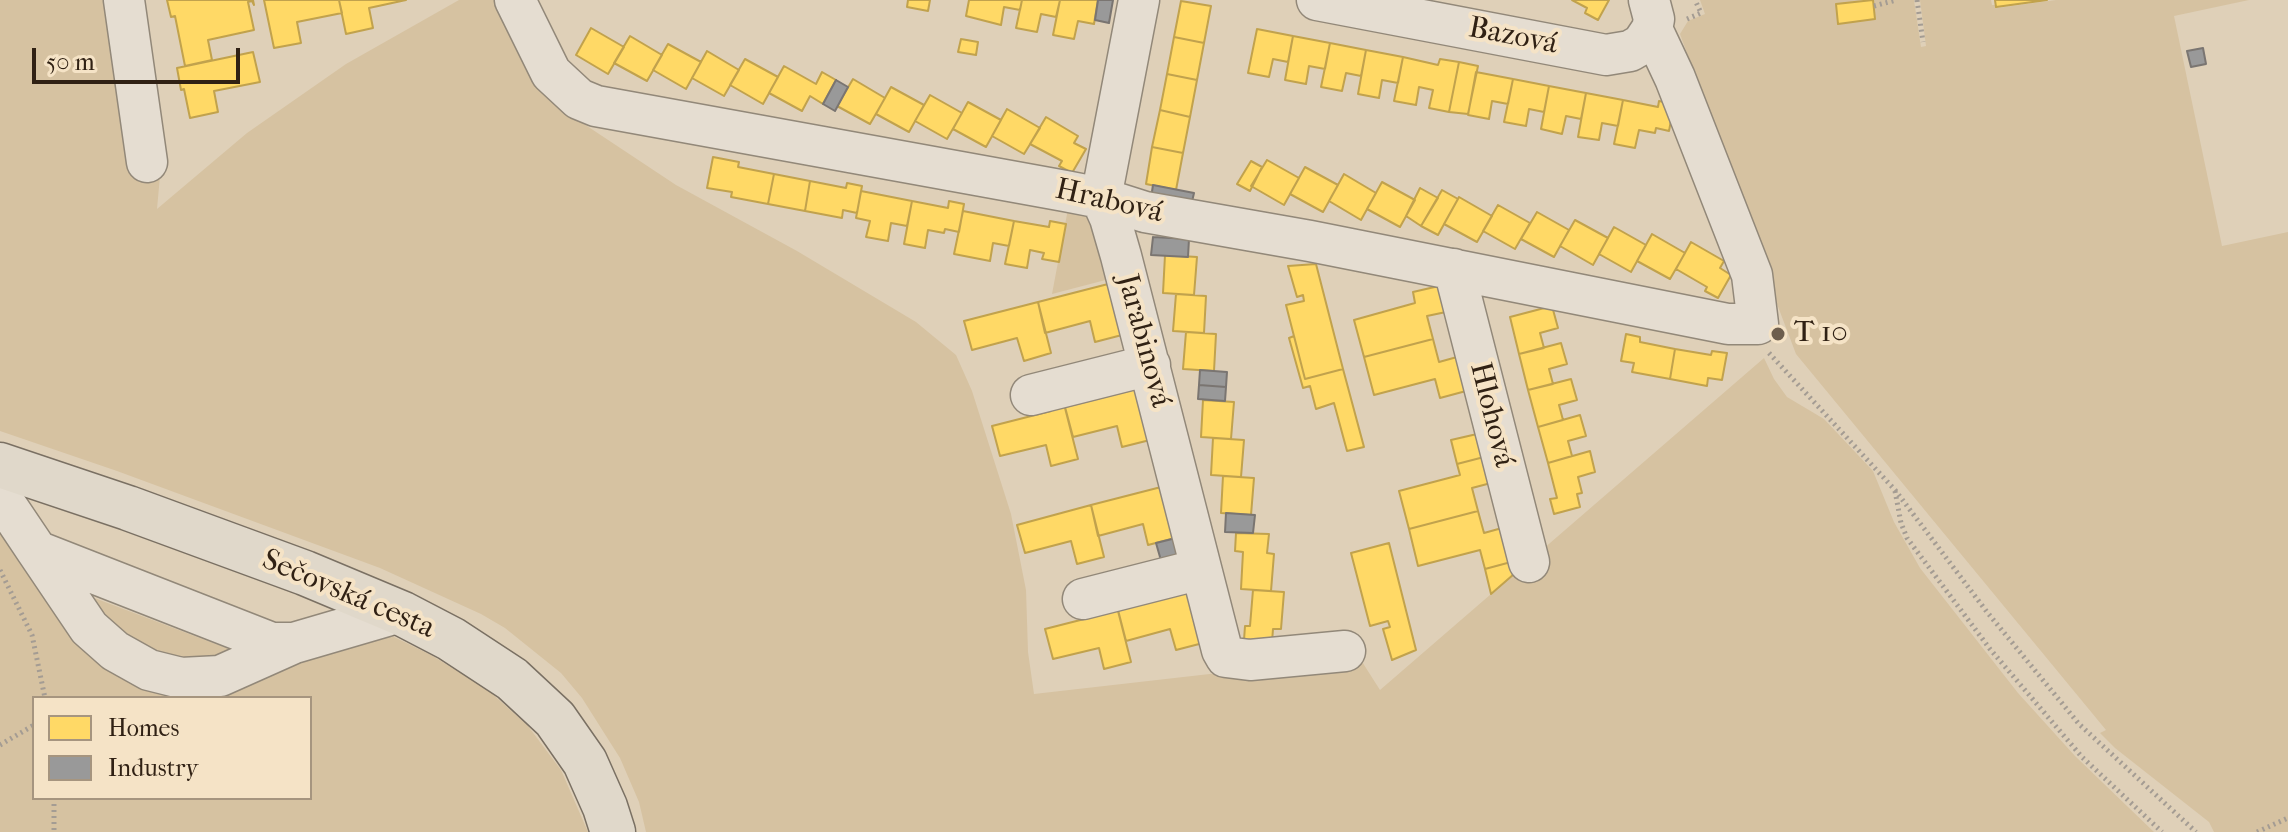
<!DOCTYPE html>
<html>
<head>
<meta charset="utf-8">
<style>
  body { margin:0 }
  #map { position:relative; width:2288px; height:832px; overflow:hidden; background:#dfd0b8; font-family:"IM FELL French Canon",serif }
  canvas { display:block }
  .legend { position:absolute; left:32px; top:696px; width:280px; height:104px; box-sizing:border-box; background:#f5e3c6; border:2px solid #a6957f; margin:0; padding:10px 14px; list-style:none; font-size:24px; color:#302114 }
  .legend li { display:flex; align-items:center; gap:16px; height:40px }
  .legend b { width:40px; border:2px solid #a6957f }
  .scale { position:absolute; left:32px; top:48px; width:208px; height:36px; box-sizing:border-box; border:4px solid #302114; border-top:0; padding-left:10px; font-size:24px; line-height:28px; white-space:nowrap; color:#302114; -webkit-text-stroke:6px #f5e3c6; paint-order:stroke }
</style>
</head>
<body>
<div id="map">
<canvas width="2288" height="832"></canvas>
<ul class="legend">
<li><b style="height:22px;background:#ffd966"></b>Homes</li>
<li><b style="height:22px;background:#999"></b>Industry</li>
</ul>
<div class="scale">50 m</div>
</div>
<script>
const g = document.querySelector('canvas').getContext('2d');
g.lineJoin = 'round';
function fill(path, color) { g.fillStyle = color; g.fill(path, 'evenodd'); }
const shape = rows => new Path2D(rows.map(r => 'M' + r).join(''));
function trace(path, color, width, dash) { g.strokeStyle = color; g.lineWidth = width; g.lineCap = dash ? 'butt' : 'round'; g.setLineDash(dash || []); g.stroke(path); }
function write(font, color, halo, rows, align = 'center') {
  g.font = font + ' "IM FELL French Canon",serif'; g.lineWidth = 8; g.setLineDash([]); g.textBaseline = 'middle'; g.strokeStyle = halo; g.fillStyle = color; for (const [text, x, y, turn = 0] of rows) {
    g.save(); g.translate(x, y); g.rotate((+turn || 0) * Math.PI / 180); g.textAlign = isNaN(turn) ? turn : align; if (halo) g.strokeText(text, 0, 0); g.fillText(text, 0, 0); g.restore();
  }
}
fill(shape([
  [0,0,110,0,161,165,157,209,247,133,346,64,459,0,504,0,561,101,584,124,676,185,797,251,916,322,956,355,972,391,1011,514,1026,590,1028,652,1034,694,1359,657,1380,690,1764,358,1774,379,1787,397,1824,419,1873,471,1894,522,1920,568,2018,693,2075,756,2154,832,646,832,639,802,620,758,582,698,561,673,505,628,481,614,380,568,117,471,0,431],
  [1700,0,1866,0,1836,4,1839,23,1875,19,1873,0,1914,0,1921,47,1926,46,1920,0,1991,0,1992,5,1995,5,1997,8,2056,0,2249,0,2174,16,2222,246,2288,232,2288,832,2214,832,2209,822,2115,748,2100,733,2106,730,1796,354,1697,93,1701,92,1680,34,1688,21,1705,14],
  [1068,209,1093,213,1117,277,1052,294],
  [0,527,85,643,251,682,352,644,388,634,431,655,488,690,528,726,561,770,588,832,0,832],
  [34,698,310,698,310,798,34,798],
  [76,591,242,654,208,663,141,651]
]), '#d6c2a1');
const homes = shape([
  [167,0,253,0,254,5,252,1,248,2,254,30,208,40,212,60,185,66,175,16,171,17,167,0],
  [264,0,339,0,342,13,297,22,301,43,274,48,264,0],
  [339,0,406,0,369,8,373,28,346,34,339,0],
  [908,0,930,0,928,11,907,7,908,0],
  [969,0,1022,0,1020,10,1004,7,1001,25,966,16,969,0],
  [1022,0,1060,0,1056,17,1041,14,1037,32,1016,28,1022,0],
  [1060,0,1098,0,1094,24,1078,21,1074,39,1053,35,1060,0],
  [1572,0,1609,0,1598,20,1585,13,1587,8,1572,0],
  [1873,0,1875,19,1838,24,1836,4,1873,0],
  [1995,0,2047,0,1996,7,1995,0],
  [1181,1,1211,6,1204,43,1174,37,1181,1],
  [591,28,624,47,608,74,576,55,591,28],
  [1257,29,1293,36,1288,62,1273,59,1269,77,1248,73,1257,29],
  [630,36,662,55,647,81,614,63,630,36],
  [1293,36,1330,43,1325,69,1309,66,1306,84,1285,80,1293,36],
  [1174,37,1204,43,1197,80,1167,74,1174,37],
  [961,39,978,42,976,55,958,52,961,39],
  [1330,43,1366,50,1361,76,1346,73,1342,91,1321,87,1330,43],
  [668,44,701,62,686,89,653,70,668,44],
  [1366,50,1403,57,1398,83,1382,80,1379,98,1358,94,1366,50],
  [707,51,739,70,724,96,692,78,707,51],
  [253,52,260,82,214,91,218,112,190,118,184,89,181,90,177,68,253,52],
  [1403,57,1438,65,1440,59,1459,62,1449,112,1429,108,1433,90,1419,87,1416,105,1394,101,1403,57],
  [745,59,778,77,763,104,730,85,745,59],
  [1459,62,1478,66,1468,114,1449,112,1459,62],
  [784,66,816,84,822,72,836,80,823,104,810,96,802,111,769,93,784,66],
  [1476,72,1513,79,1508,104,1492,101,1489,119,1468,115,1476,72],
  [1167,74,1197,80,1190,117,1160,110,1167,74],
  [853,79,885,98,870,124,837,106,853,79],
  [1513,79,1549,86,1544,112,1529,109,1526,126,1504,122,1513,79],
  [1549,86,1586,93,1581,119,1566,116,1562,134,1541,129,1549,86],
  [891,87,924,105,909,132,876,114,891,87],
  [1586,93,1623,100,1618,126,1602,123,1599,140,1578,137,1586,93],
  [930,95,962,113,947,139,915,121,930,95],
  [1623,100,1658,107,1659,101,1674,104,1669,131,1656,128,1655,133,1639,130,1635,148,1614,144,1623,100],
  [968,102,1001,120,986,147,953,129,968,102],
  [1007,109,1040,128,1024,154,992,136,1007,109],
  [1160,110,1190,117,1183,153,1152,147,1160,110],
  [1046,117,1078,136,1074,143,1086,149,1072,173,1059,166,1062,161,1030,144,1046,117],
  [1152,147,1183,153,1176,190,1146,184,1152,147],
  [713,157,739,162,738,167,774,174,768,204,731,197,732,192,707,188,713,157],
  [1267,160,1299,178,1284,205,1251,186,1267,160],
  [1251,161,1262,167,1250,191,1237,184,1251,161],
  [1305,167,1338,185,1323,212,1290,194,1305,167],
  [774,174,810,181,805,211,768,204,774,174],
  [1344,174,1376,193,1361,220,1329,201,1344,174],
  [810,181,846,188,847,183,862,186,857,213,843,210,842,218,805,211,810,181],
  [1382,182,1415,200,1400,227,1367,209,1382,182],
  [1420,188,1438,198,1421,226,1406,216,1420,188],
  [1442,190,1458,199,1438,235,1421,226,1442,190],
  [861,191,912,201,907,226,891,223,888,241,866,237,870,221,856,218,861,191],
  [1459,197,1492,216,1477,242,1444,224,1459,197],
  [912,201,948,208,949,201,964,204,959,232,945,229,944,233,928,230,925,248,904,244,912,201],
  [1498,205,1530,223,1515,249,1483,231,1498,205],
  [963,211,1014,221,1009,246,993,243,990,261,954,254,963,211],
  [1537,212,1569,230,1554,257,1521,239,1537,212],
  [1575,220,1608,238,1593,265,1560,246,1575,220],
  [1014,221,1049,227,1050,221,1066,224,1059,262,1042,259,1044,253,1030,250,1027,268,1005,264,1014,221],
  [1614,227,1646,245,1631,272,1599,254,1614,227],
  [1652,234,1685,253,1670,279,1637,261,1652,234],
  [1691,242,1724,261,1720,268,1731,275,1718,298,1705,291,1707,287,1676,269,1691,242],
  [1165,255,1197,257,1194,295,1163,293,1165,255],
  [1316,264,1343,369,1305,379,1286,305,1304,301,1303,295,1297,297,1288,266,1316,264],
  [1112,283,1122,335,1095,342,1090,321,1045,333,1038,302,1112,283],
  [1439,286,1446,312,1427,316,1433,339,1364,357,1354,320,1415,303,1413,292,1439,286],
  [1176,294,1206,296,1204,333,1173,331,1176,294],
  [1038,302,1051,353,1024,361,1017,338,972,350,964,321,1038,302],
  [1552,306,1558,328,1540,333,1544,348,1519,354,1510,317,1552,306],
  [1186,332,1216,334,1214,371,1183,369,1186,332],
  [1626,334,1640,337,1640,342,1675,349,1670,379,1632,372,1634,363,1621,361,1626,334],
  [1294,336,1305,379,1343,369,1364,447,1347,451,1334,403,1316,409,1310,386,1303,388,1289,338,1294,336],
  [1433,339,1439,362,1457,357,1466,391,1440,398,1435,379,1374,395,1364,357,1433,339],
  [1561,343,1567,364,1549,369,1553,384,1528,390,1519,354,1561,343],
  [1675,349,1711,355,1712,351,1727,353,1722,380,1708,378,1707,386,1670,379,1675,349],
  [1571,379,1577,400,1559,405,1563,420,1538,427,1528,390,1571,379],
  [1140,388,1150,440,1122,447,1117,426,1073,437,1065,407,1140,388],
  [1203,400,1234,402,1231,439,1201,437,1203,400],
  [1064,404,1078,459,1051,466,1046,445,1000,456,992,426,1051,411,1050,408,1064,404],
  [1580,415,1586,436,1568,441,1572,456,1548,463,1538,427,1580,415],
  [1477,434,1484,457,1457,464,1451,440,1477,434],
  [1213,438,1244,440,1241,477,1211,475,1213,438],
  [1590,451,1595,472,1578,477,1582,493,1577,494,1580,507,1554,514,1550,499,1557,498,1548,463,1590,451],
  [1484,457,1491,483,1472,488,1478,511,1409,529,1399,491,1460,475,1457,464,1484,457],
  [1223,476,1254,478,1251,515,1221,513,1223,476],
  [1165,486,1175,538,1148,545,1143,524,1098,536,1091,505,1165,486],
  [1091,505,1104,557,1077,564,1071,541,1025,553,1017,525,1091,505],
  [1478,511,1484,533,1502,528,1511,562,1485,569,1480,550,1418,566,1409,529,1478,511],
  [1236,533,1269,534,1267,553,1274,554,1271,591,1241,589,1243,552,1235,551,1236,533],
  [1389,543,1416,650,1392,660,1383,629,1390,627,1388,621,1370,626,1351,553,1389,543],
  [1511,562,1514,574,1491,594,1485,569,1511,562],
  [1253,590,1284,592,1281,629,1273,629,1272,642,1244,640,1245,626,1250,626,1253,590],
  [1193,591,1203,643,1176,650,1170,629,1126,641,1118,610,1193,591],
  [1117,607,1131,662,1104,669,1099,648,1053,659,1045,629,1104,614,1117,607]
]);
fill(homes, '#ffd966');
trace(homes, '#c1a24d', 2);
const industry = shape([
  [1098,0,1113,0,1109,23,1095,20,1098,0],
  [2203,48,2206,64,2191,67,2187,51,2203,48],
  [836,80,848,87,835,111,823,104,836,80],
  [1153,185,1194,193,1191,206,1151,198,1153,185],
  [1153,237,1189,239,1188,257,1151,255,1153,237],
  [1200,370,1227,372,1226,387,1199,385,1200,370],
  [1199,385,1226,387,1225,401,1198,399,1199,385],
  [1226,513,1255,515,1253,533,1225,532,1226,513],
  [1184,536,1190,557,1162,564,1156,543,1184,536]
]);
fill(industry, '#999');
trace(industry, '#7a7571', 2);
const minor = shape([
  [124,0,147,162],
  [515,0,551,73,579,99,596,106,1065,191,1101,198,1145,212,1310,241,1728,324,1758,324,1752,275,1675,78,1652,29,1654,19,1649,0],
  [1139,0,1101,198,1110,218,1121,256,1222,650,1226,657,1250,660,1345,651],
  [1317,0,1606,55,1630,51,1642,44,1652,29],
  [1454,269,1529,562],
  [1031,395,1150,365],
  [0,496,37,551,272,643,294,643,400,612],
  [37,551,89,628,115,651,149,670,181,678,220,676,294,643],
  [1083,599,1201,569]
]);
const major = shape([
  [0,465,128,508,305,573,403,614,451,639,512,679,555,719,585,762,605,807,613,832]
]);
trace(minor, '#928879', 43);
trace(major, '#7a7063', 47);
trace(shape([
  [1917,0,1923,42],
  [1874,6,1896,0],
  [1687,19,1701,13,1695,0],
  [1769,353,1895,490,1987,612,2079,724,2196,832],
  [1895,491,1901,523,1907,538,1990,649,2082,757,2162,832],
  [0,570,32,635,45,698],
  [0,745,34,725],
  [54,798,54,832],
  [2257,832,2288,818]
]), '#a49c93', 5, [2, 4]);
trace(minor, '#e5ddd1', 40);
trace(major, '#e0d8ca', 44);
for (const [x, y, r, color] of [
  [1778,334,8,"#6d5e4d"]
]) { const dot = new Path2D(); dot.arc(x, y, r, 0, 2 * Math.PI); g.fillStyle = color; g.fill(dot); trace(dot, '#f5e3c6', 3); }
write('30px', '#302114', '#f5e3c6', [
  ["Bazová",1513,37,11],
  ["Hrabová",1109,202,13],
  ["Jarabinová",1143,341,75],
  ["Hlohová",1491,415,76],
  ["Sečovská cesta",348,595,23]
]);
write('30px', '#302114', '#f5e3c6', [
  ["T 10",1794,334]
], 'left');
</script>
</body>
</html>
